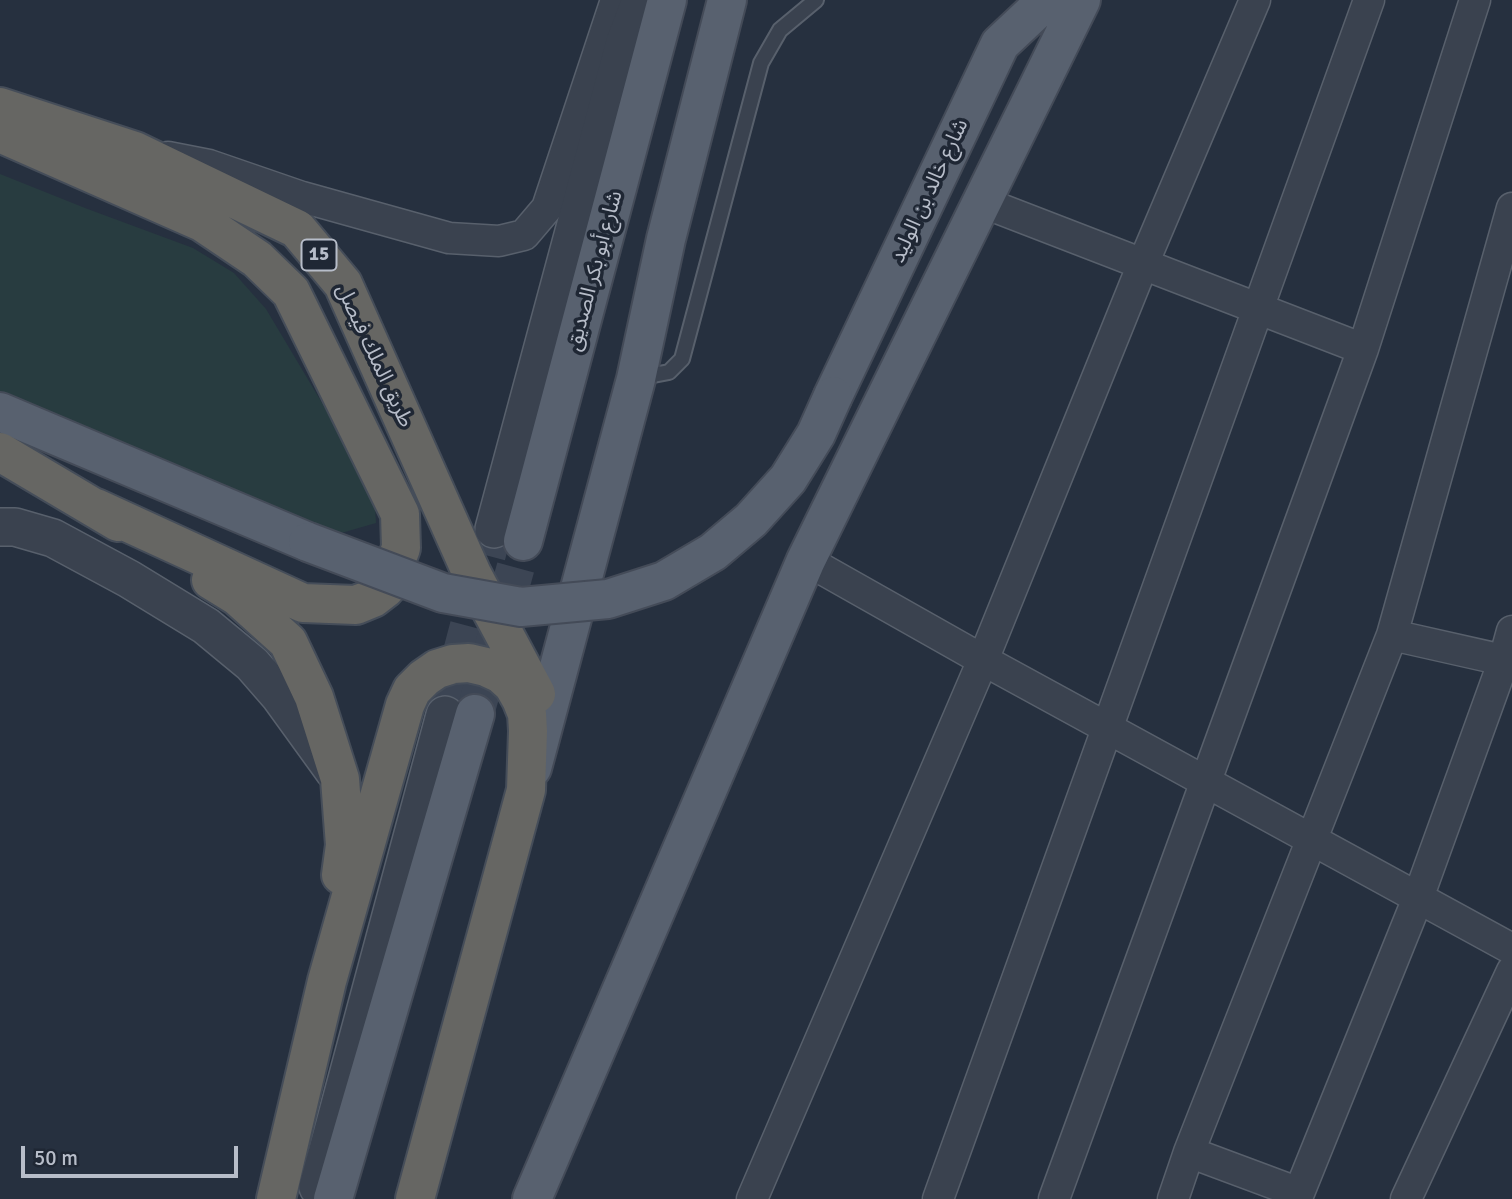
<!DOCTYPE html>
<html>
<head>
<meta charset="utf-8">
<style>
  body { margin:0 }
  #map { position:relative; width:1512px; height:1199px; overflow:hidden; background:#26303f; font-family:Signika,sans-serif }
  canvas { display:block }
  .scale { position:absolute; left:21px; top:1146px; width:217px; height:32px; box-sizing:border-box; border:4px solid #b7bdc9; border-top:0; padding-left:9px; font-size:21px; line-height:24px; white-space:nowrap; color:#b7bdc9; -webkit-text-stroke:5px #1f2734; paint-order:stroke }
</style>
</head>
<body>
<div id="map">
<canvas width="1512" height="1199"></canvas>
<div class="scale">50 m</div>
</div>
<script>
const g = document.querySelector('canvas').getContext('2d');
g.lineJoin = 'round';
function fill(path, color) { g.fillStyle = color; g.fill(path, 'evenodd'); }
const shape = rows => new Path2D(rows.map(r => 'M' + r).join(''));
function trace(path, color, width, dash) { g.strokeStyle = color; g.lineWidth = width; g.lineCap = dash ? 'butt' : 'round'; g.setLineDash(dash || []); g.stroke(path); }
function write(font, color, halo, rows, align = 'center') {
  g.font = font + ' Signika,"Noto Sans Arabic",sans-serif'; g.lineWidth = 7; g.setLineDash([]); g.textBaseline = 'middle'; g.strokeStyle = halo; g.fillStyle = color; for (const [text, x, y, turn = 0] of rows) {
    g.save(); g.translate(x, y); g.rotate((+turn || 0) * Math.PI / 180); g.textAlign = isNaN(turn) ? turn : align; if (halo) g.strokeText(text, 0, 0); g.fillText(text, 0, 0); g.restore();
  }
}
fill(shape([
  [0,174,85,208,193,248,234,273,266,309,374,490,376,523,338,534,0,398]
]), '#283c40');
trace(shape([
  [445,715,494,529]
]), '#3c4554', 37, [37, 18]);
trace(shape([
  [475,714,523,541]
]), '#3c4554', 38, [38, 19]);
const service = shape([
  [638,378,669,372,682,359,761,63,780,30,816,0]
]);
const minor = shape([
  [168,157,209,165,302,197,449,238,499,241,524,235,547,208,616,0],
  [982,202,1363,349],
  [806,560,983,660,1512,949],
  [1392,635,1512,662],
  [1189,1152,1299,1193,1418,898,1504,660,1512,631],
  [752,1199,983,660,1143,264,1255,0],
  [938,1199,1369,0],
  [1054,1199,1363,349,1475,0],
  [1173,1199,1189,1152,1392,635,1512,208],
  [1406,1199,1512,971]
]);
const tertiary = shape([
  [0,527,15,527,53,538,129,579,206,626,252,664,279,695,334,771],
  [494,529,625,42,641,0],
  [318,1187,445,715]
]);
const primary = shape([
  [833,396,1000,44,1047,0],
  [0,412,308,542],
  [523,541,667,0],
  [532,768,636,379,666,239,727,0],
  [333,1199,475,714],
  [532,1199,806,560,1081,0]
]);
const trunk = shape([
  [0,107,135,151,297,229,343,284,472,574,536,694],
  [0,133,202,222,257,259,291,292,400,514,401,548,386,588,373,598,356,605,303,603,96,508],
  [0,452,118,522],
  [211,580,237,596,288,642,314,697,340,779,345,845,341,875],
  [276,1199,327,981,405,705,412,690,424,678,437,669,453,664,469,663,486,667,501,674,513,685,521,699,527,714,528,731,526,790,415,1199]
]);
trace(service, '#58606c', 18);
trace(minor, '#58606c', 33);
trace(tertiary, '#58606c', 40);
trace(primary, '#444b58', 42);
trace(trunk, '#454d59', 42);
trace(service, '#3a424f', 14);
trace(minor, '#3a424f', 30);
trace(tertiary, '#3a424f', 37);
trace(primary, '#58616f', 38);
trace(trunk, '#666663', 38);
const primaryBridge = shape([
  [308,542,443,593,521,607,608,599,664,581,713,552,751,520,788,479,816,434,833,396]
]);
trace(primaryBridge, '#444b58', 42, []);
trace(primaryBridge, '#58616f', 38);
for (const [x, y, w] of [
  [319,255,35]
]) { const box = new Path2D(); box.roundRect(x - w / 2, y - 15.5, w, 31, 5); g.fillStyle = '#1f2734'; g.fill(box); trace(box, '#b7bdc9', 2); }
write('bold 19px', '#b7bdc9', null, [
  ["15",319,255]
]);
write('21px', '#b7bdc9', '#1f2734', [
  ["شارع خالد بن الوليد",930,191,-65],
  ["شارع أبو بكر الصديق",595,271,-75],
  ["طريق الملك فيصل",374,356,65]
]);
</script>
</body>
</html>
